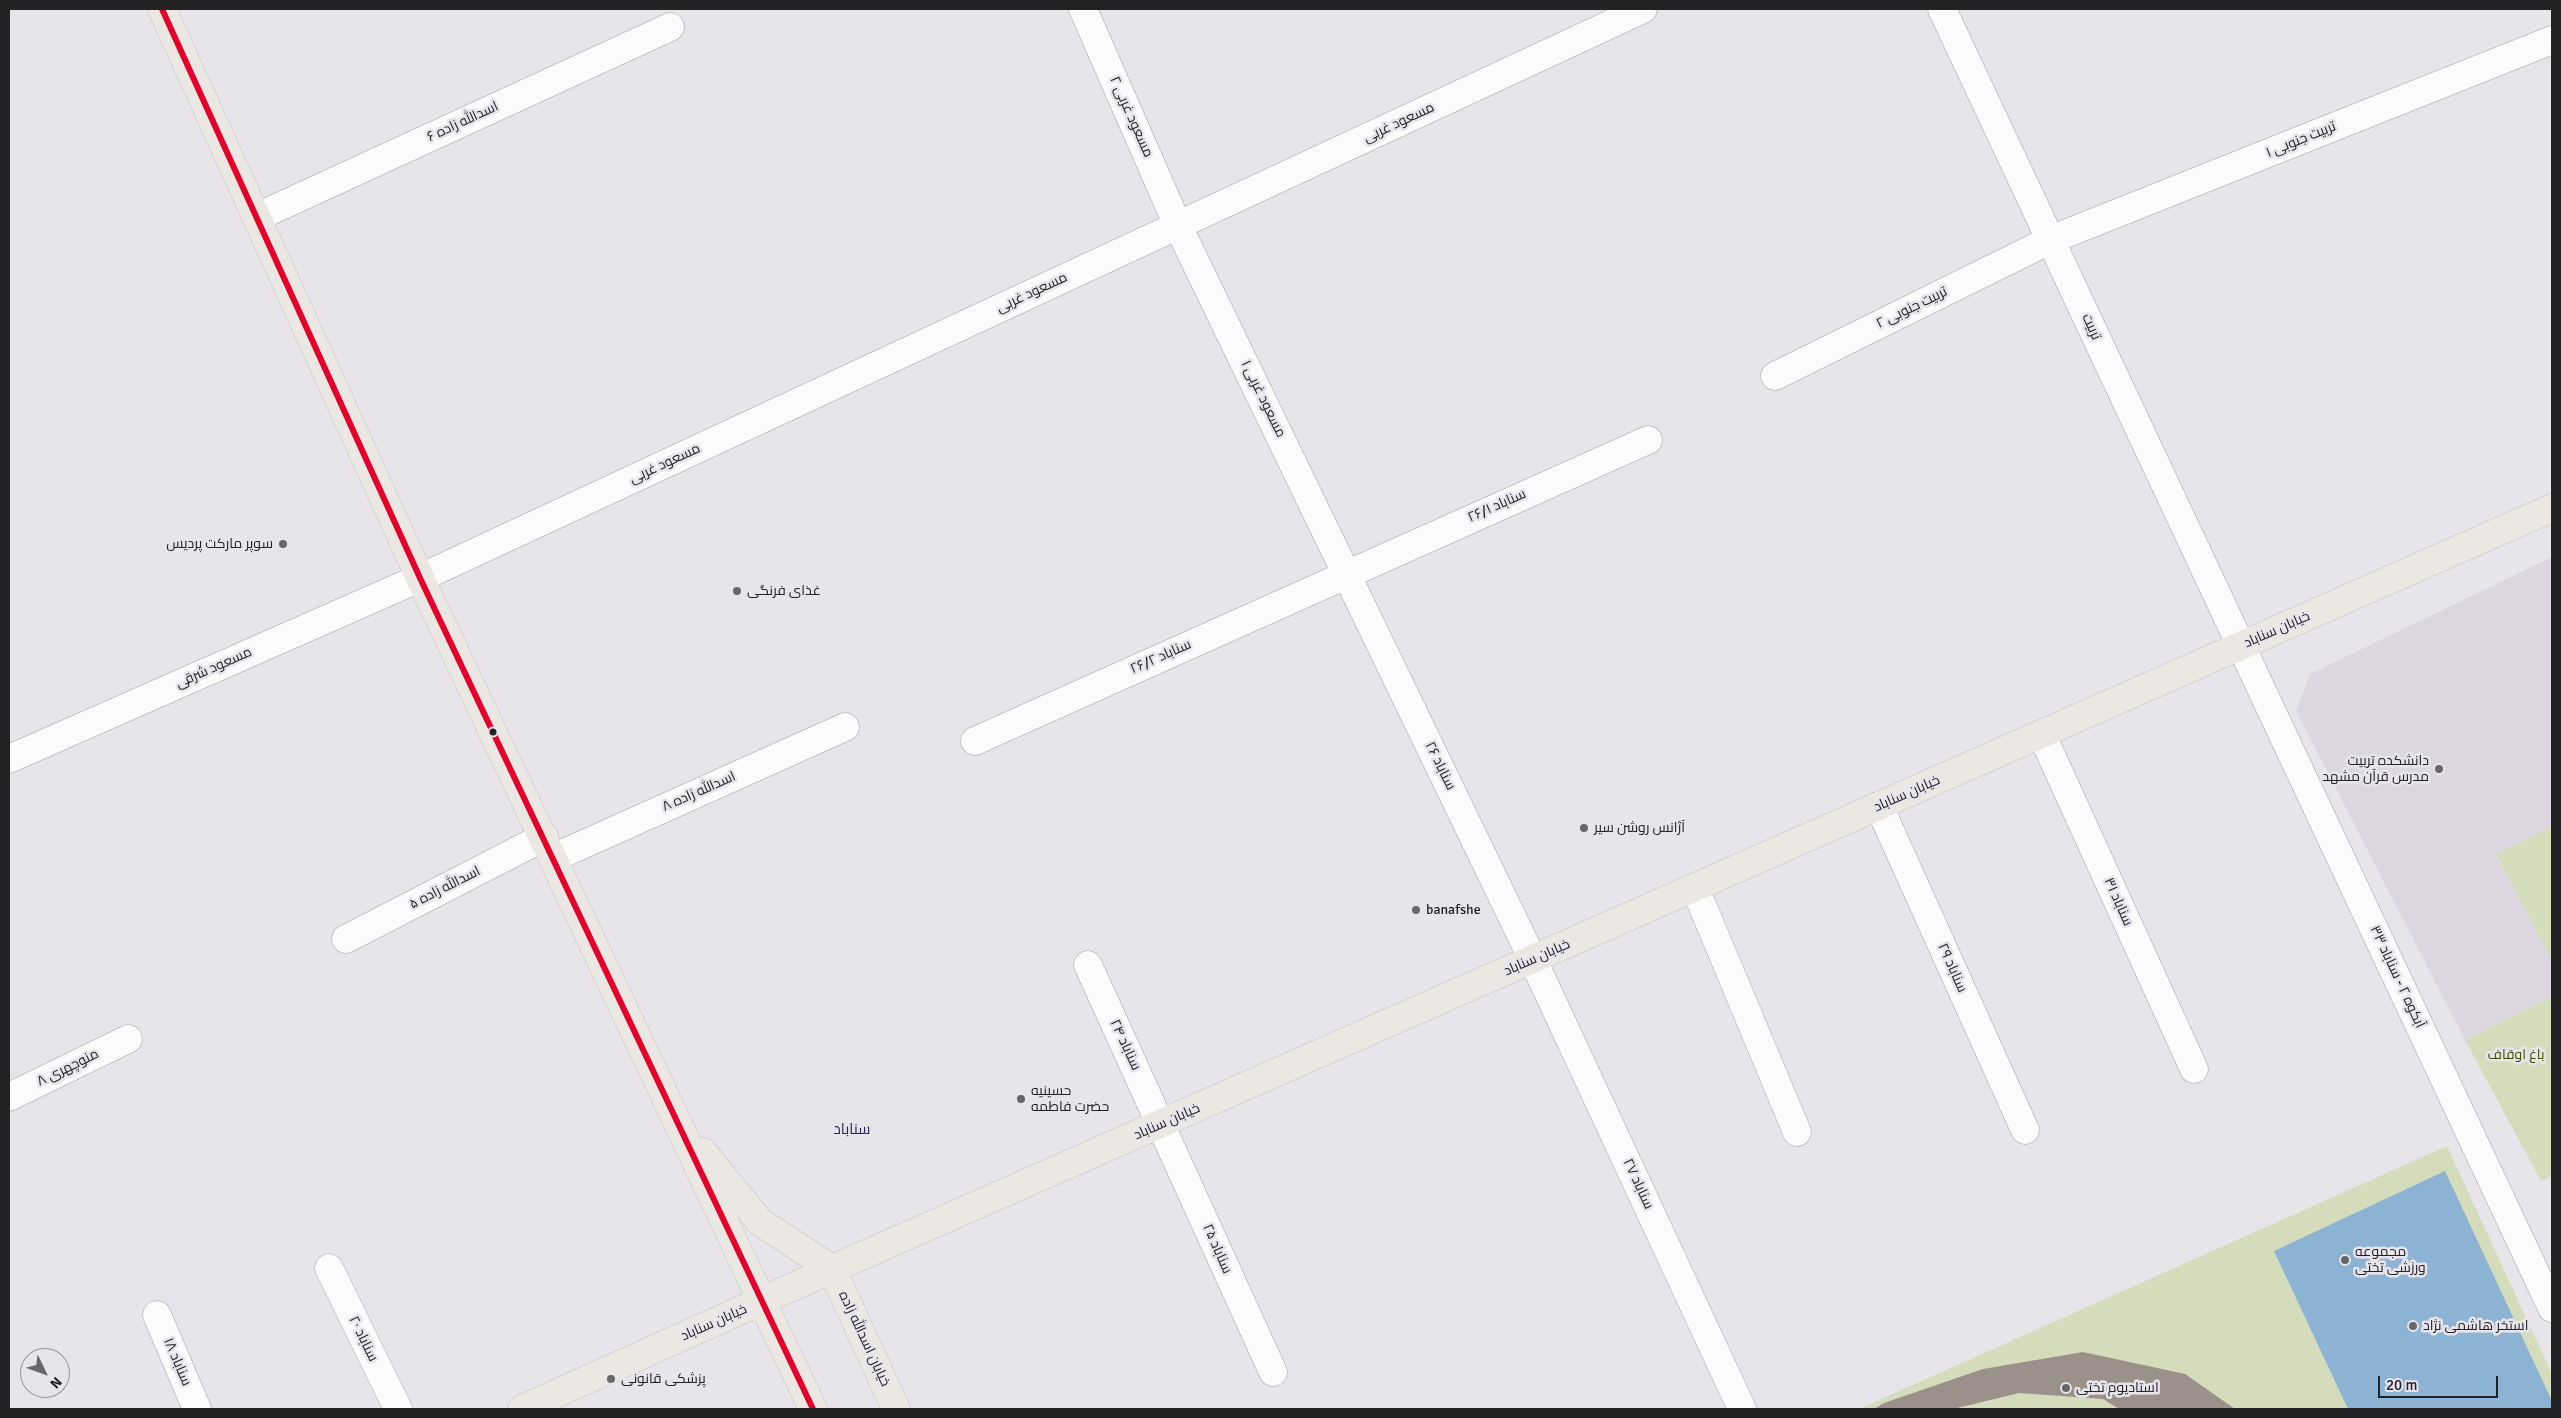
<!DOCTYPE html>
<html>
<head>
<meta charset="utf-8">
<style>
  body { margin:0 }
  #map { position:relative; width:2561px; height:1418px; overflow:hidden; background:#e8e5ea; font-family:Signika,sans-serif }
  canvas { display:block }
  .frame { position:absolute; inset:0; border:10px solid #222123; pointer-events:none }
  .north { position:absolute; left:20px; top:1348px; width:50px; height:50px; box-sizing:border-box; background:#e8e4eb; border:1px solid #99969b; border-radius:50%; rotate:132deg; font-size:14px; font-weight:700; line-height:20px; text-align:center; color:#222123 }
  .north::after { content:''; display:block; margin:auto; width:18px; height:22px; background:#676669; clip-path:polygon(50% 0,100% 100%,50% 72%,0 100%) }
  .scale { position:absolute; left:2378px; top:1376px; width:120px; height:22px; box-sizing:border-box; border:2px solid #222123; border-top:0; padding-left:6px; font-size:15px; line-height:18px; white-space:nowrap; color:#222123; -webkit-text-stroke:4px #e8e4eb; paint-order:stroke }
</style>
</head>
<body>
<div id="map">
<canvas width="2561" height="1418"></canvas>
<div class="frame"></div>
<div class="north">N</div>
<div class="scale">20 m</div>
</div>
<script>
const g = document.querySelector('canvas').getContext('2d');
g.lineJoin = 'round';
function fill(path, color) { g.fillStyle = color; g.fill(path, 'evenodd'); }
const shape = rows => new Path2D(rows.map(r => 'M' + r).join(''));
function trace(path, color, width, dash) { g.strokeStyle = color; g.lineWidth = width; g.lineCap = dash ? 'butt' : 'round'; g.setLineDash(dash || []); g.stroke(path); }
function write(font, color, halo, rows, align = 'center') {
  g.font = font + ' Signika,Cairo,sans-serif'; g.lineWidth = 5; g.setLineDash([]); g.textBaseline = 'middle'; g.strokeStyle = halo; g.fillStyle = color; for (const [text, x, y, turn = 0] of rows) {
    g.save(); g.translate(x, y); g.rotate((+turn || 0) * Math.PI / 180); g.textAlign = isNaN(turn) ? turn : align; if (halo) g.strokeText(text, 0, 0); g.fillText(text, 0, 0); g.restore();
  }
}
fill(shape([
  [2552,557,2552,827,2496,855,2552,961,2552,996,2465,1040,2296,711,2310,674]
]), '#dcd6e0');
fill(shape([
  [2552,827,2552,961,2496,854],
  [2552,996,2552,1176,2541,1181,2465,1040],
  [2447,1146,2552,1374,2552,1409,1859,1409]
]), '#d5dcbb');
fill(shape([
  [2445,1171,2552,1401,2552,1409,2348,1409,2274,1251]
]), '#8cb3d4');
fill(shape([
  [2083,1352,2185,1374,2235,1409,2119,1409,2103,1399,2019,1393,1953,1409,1874,1409,1884,1403,1983,1369]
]), '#9b908a');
const minor = shape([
  [1083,9,1178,226,1533,960,1742,1409],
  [1942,9,2552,1308],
  [257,217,670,27],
  [1775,376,2050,240,2552,40],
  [2042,735,2194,1069],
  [975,741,1648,440],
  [9,759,420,578,1643,9],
  [1879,806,2025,1130],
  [553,858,845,727],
  [1695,888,1797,1132],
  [346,939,544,837],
  [1088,965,1273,1372],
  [9,1097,128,1039],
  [329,1268,398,1409],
  [157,1315,197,1409]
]);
const major = shape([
  [162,9,420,578,813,1409],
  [703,1152,760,1222,832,1269,896,1409],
  [522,1409,832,1269,2552,508]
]);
trace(minor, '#a2a0a3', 29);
trace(major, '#c2c1c3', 29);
trace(minor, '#fcfbfc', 28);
trace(major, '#ebe8e3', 28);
trace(shape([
  [162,9,420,578,813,1409]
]), '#e4002b', 6);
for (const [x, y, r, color] of [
  [283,544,5,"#676669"],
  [737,591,5,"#676669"],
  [493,732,4.5,"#222123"],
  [2439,769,5,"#676669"],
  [1584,828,5,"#676669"],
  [1416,910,5,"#676669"],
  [1021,1099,5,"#676669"],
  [2345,1260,5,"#676669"],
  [2413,1326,5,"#676669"],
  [611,1379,5,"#676669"],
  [2066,1388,5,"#676669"]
]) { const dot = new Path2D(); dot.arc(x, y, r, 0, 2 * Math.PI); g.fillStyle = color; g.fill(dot); trace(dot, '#e8e4eb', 2); }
write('14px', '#222123', '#e8e4eb', [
  ["مسعود غربی ۲",1131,117,66],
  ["اسدالله زاده ۶",463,122,-25],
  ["مسعود غربی",1399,123,-25],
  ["تربیت جنوبی ۱",2301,140,-22],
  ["مسعود غربی",1032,293,-25],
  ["تربیت جنوبی ۲",1912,308,-26],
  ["تربیت",2091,327,65],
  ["مسعود غربی ۱",1263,399,64],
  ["مسعود غربی",665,464,-25],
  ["سناباد ۲۶/۱",1497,506,-24],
  ["خیابان سناباد",2277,630,-24],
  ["سناباد ۲۶/۲",1161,657,-24],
  ["مسعود شرقی",214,668,-24],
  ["سناباد ۲۶",1440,766,64],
  ["اسدالله زاده ۸",699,792,-24],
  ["خیابان سناباد",1907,794,-24],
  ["اسدالله زاده ۵",445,888,-27],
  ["سناباد ۳۱",2118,902,66],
  ["خیابان سناباد",1537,958,-24],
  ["سناباد ۲۹",1952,968,66],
  ["آبکوه ۲ - سناباد ۳۳",2397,977,65],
  ["سناباد ۲۴",1125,1045,65],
  ["منوچهری ۸",68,1068,-26],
  ["خیابان سناباد",1167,1122,-24],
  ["سناباد ۲۷",1638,1184,65],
  ["سناباد ۲۵",1217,1249,66],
  ["خیابان سناباد",714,1323,-24],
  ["سناباد ۲۰",363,1339,64],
  ["خیابان اسدالله زاده",864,1339,65],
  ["سناباد ۱۸",177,1362,67]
]);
write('14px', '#222123', '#e8e4eb', [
  ["سوپر مارکت پردیس",273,544,"right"],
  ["غذای فرنگی",747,591],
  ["دانشکده تربیت",2429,761,"right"],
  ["مدرس قرآن مشهد",2429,777,"right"],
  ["آژانس روشن سیر",1594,828],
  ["banafshe",1426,910],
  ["حسینیه",1031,1091],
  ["حضرت فاطمه",1031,1107],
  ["مجموعه",2355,1252],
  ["ورزشی تختی",2355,1268],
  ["استخر هاشمی نژاد",2423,1326],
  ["پزشکی قانونی",621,1379],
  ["استادیوم تختی",2076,1388]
], 'left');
write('14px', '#434e00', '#e8e4eb', [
  ["باغ اوقاف",2516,1055]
]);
write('15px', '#2c215c', '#e8e4eb', [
  ["سناباد",852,1130]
]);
</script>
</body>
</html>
